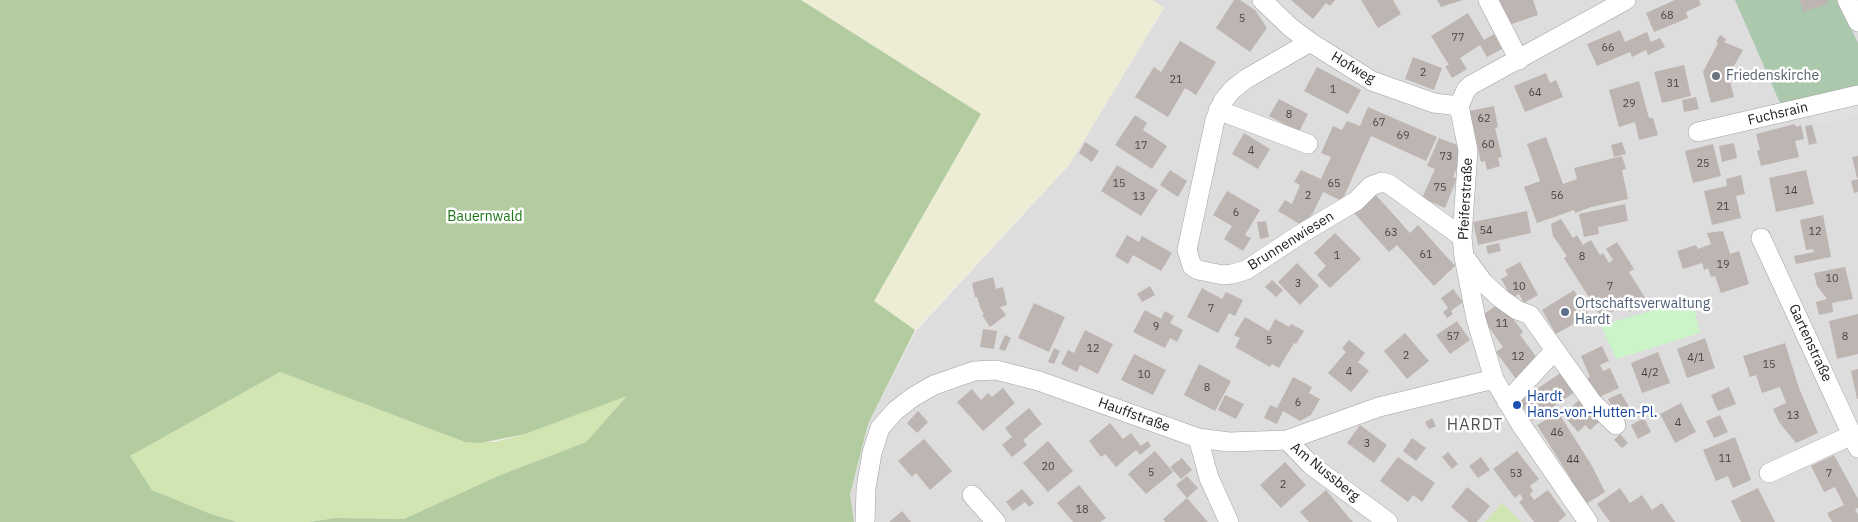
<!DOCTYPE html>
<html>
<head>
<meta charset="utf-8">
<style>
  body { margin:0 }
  canvas { display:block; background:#f0ece8 }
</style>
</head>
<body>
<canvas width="1858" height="522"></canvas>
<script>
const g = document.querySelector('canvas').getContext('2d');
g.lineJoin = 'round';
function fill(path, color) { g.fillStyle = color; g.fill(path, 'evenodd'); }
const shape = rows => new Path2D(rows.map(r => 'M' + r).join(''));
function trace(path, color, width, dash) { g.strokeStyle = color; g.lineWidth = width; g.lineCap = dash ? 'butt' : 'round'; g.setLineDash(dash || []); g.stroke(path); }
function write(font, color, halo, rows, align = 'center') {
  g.font = font + ' "IBM Plex Sans",sans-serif'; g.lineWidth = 5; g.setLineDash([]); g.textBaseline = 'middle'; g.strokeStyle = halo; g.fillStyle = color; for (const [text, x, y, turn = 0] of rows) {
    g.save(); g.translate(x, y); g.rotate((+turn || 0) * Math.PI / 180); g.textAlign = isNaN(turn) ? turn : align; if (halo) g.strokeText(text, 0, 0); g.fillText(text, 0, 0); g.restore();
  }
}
fill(shape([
  [1152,0,1858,0,1858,522,854,522,850,496,868,424,916,331,1069,165,1164,8]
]), '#deddde');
fill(shape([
  [801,0,1152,0,1164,8,1069,165,915,330,874,302,981,114]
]), '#edecd5');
fill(shape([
  [280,372,465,442,495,442,525,434,628,395,586,442,498,476,404,519,336,518,309,522,237,522,211,514,152,490,130,456],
  [1502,503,1521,522,1485,522]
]), '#d1e5b3');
fill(shape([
  [0,0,801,0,981,114,874,301,915,330,868,424,850,495,854,522,309,522,336,518,404,519,498,476,586,442,627,396,525,434,481,443,465,442,280,372,130,456,152,490,211,514,237,522,0,522]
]), '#b2cca0');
fill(shape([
  [1735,0,1837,0,1858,43,1858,86,1780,103]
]), '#abc7ac');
fill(shape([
  [1662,308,1694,309,1700,333,1616,359,1601,325]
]), '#cbf5c9');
fill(shape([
  [1858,100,1858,115,1815,126,1812,113]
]), '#e0e0e0');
fill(shape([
  [1234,0,1240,0,1255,10,1267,28,1250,52,1216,28],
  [1291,0,1335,0,1330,6,1326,3,1313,19],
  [1361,0,1393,0,1401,14,1378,28],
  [1437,0,1463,0,1441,7],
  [1497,0,1533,0,1538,15,1509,25,1501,4,1499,4],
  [1675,0,1699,0,1701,5,1686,12,1688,18,1654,32,1646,13],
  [1800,0,1827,0,1828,4,1803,12],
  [1468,13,1484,40,1494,34,1502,49,1487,57,1480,45,1460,58,1467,69,1452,78,1445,66,1449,65,1431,36],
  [1620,30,1625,42,1647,32,1651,42,1660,38,1665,47,1648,55,1646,50,1632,57,1630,52,1597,66,1587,44],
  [1720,35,1726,39,1724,42,1743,50,1726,80,1730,81,1734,97,1711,103,1703,72,1718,43,1716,42],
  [1180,41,1216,62,1196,95,1185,88,1168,117,1135,97,1154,67,1161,72],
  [1413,57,1442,68,1434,90,1405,79],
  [1684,65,1691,96,1662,103,1654,72],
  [1317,67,1361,90,1348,114,1304,91],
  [1546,73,1550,83,1556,80,1563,97,1525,112,1514,86],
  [1639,81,1649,118,1653,118,1658,135,1639,140,1635,122,1619,127,1609,90],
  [1696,97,1699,109,1684,112,1682,100],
  [1279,99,1308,114,1299,132,1269,116],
  [1494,106,1498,127,1495,128,1502,157,1498,158,1500,166,1487,170,1485,161,1481,162,1469,111],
  [1368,107,1437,137,1426,161,1371,136,1342,201,1323,192,1313,213,1303,226,1278,211,1285,200,1292,204,1300,185,1294,182,1301,170,1321,179,1331,157,1321,153,1333,126,1342,130,1347,121,1360,126],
  [1135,115,1147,123,1143,130,1167,146,1152,169,1115,145],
  [1795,124,1796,127,1801,125,1804,139,1795,141,1799,157,1761,166,1757,151,1760,150,1756,134],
  [1812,125,1817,143,1809,145,1805,126],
  [1244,133,1270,149,1258,169,1232,154],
  [1546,137,1563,184,1577,179,1574,168,1622,156,1626,169,1622,170,1628,199,1591,207,1575,213,1574,210,1537,223,1524,187,1540,181,1527,144],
  [1439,138,1465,148,1453,177,1457,178,1445,208,1422,198,1435,169,1427,166],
  [1085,142,1099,151,1092,162,1079,153],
  [1622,142,1626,154,1614,157,1611,145],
  [1734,143,1737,158,1722,162,1719,146],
  [1713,144,1721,176,1693,183,1685,151],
  [1858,156,1858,178,1857,178,1852,157],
  [1117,165,1158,190,1141,216,1101,191],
  [1170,170,1187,181,1178,197,1160,185],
  [1806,170,1814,204,1776,212,1769,178],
  [1741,175,1745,194,1736,196,1741,218,1712,225,1704,191,1727,186,1726,179],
  [1858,179,1858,192,1854,193,1851,181],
  [1227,191,1260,210,1245,235,1251,238,1243,251,1224,239,1232,226,1213,215],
  [1375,194,1410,233,1418,225,1455,266,1434,286,1397,245,1389,252,1354,213],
  [1625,204,1628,221,1598,227,1599,234,1584,237,1579,214],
  [1527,211,1531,233,1478,245,1473,222],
  [1823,215,1831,257,1796,264,1794,256,1814,252,1813,249,1806,250,1800,220],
  [1561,219,1573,238,1577,235,1583,245,1591,240,1600,255,1603,253,1609,263,1613,260,1606,249,1617,242,1634,269,1629,272,1647,301,1630,312,1625,304,1602,318,1564,258,1567,256,1553,236,1551,224],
  [1266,221,1269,237,1260,239,1257,222],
  [1723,231,1730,254,1739,251,1749,284,1721,293,1715,276,1711,277,1708,268,1704,270,1702,263,1683,269,1677,251,1696,245,1698,249,1711,244,1707,233],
  [1335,233,1361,259,1330,288,1317,275,1326,266,1314,253],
  [1127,235,1139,242,1142,236,1172,253,1161,271,1133,255,1128,264,1115,256],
  [1499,243,1501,251,1488,254,1486,246],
  [1520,262,1538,295,1524,303,1519,294,1512,298,1501,279,1508,275,1505,270],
  [1297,263,1319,286,1300,305,1278,282],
  [1845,267,1853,299,1832,303,1833,312,1819,315,1816,302,1827,299,1817,286,1814,273],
  [993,277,996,289,1003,287,1007,305,1000,307,1006,315,990,327,982,315,984,314,980,307,977,297,975,297,972,283],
  [1272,280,1283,290,1276,297,1265,287],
  [1150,286,1155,295,1142,302,1137,294],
  [1202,288,1222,299,1226,292,1243,300,1235,316,1229,313,1218,333,1187,317],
  [1453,289,1463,302,1451,311,1453,314,1447,318,1443,312,1448,308,1441,298],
  [1574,290,1589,315,1556,334,1542,310],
  [1501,302,1523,332,1520,335,1540,362,1516,379,1496,352,1503,347,1481,316],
  [1034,303,1065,317,1049,352,1018,338],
  [1145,310,1161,319,1165,311,1174,316,1170,323,1183,330,1177,342,1170,338,1165,348,1133,332],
  [1858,314,1858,354,1837,359,1829,321],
  [1245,317,1269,331,1275,319,1289,327,1291,324,1304,331,1296,344,1294,343,1279,368,1272,364,1270,367,1235,347,1240,338,1234,335],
  [1457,321,1470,340,1450,354,1436,335],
  [983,329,997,331,994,349,980,347],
  [1085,330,1113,344,1098,374,1080,365,1077,372,1061,364,1068,350,1074,353],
  [1405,333,1429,361,1407,379,1384,351],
  [1005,335,1011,338,1005,351,999,349],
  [1705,338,1715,368,1687,378,1677,349],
  [1349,340,1365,353,1358,362,1369,371,1351,392,1328,373,1346,352,1342,348],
  [1785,343,1799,388,1818,433,1796,443,1779,422,1773,409,1786,403,1780,387,1762,393,1756,375,1750,377,1743,356],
  [1602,346,1609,361,1600,365,1603,371,1610,368,1619,388,1593,400,1584,380,1590,377,1581,356],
  [1054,348,1060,351,1054,364,1048,362],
  [1658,352,1670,383,1642,393,1631,363],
  [1134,354,1166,370,1153,395,1121,380],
  [1199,364,1231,381,1215,411,1184,395],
  [1858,369,1858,399,1857,399,1851,371],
  [1565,370,1579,389,1533,421,1519,401],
  [1293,377,1312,387,1309,393,1320,399,1311,415,1300,421,1283,411,1277,424,1264,418,1270,405,1277,408],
  [1729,387,1736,404,1718,411,1711,395],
  [1003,388,1015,403,983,431,957,402,972,389,981,400,988,393,992,397],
  [1621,393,1629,407,1615,414,1608,399],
  [1225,395,1244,404,1236,419,1218,410],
  [1579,400,1599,422,1590,430,1585,425,1578,432,1563,415],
  [1681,403,1696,432,1675,443,1660,414],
  [1029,408,1042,424,1023,440,1027,445,1012,457,1002,445,1012,437,1005,428],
  [918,411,928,422,917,433,907,423],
  [1558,412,1592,466,1605,492,1586,504,1567,481,1571,479,1537,425],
  [1720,415,1728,432,1714,438,1706,421],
  [1432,418,1436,426,1429,429,1425,422],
  [1644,418,1651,432,1638,439,1631,425],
  [1110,423,1123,439,1131,433,1141,446,1148,441,1151,446,1140,455,1136,450,1116,467,1105,454,1101,457,1089,441],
  [1360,425,1387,445,1374,463,1347,443],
  [1620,434,1628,443,1622,448,1614,440],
  [1735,437,1751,480,1733,488,1728,476,1716,481,1703,450],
  [1412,438,1426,448,1416,461,1403,451],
  [924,439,952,471,930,490,916,473,912,477,898,461],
  [1048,441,1073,471,1048,492,1023,463],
  [1155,451,1173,472,1146,494,1128,474],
  [1517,451,1539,479,1530,486,1533,491,1530,494,1534,500,1548,490,1566,515,1558,522,1534,522,1519,502,1523,499,1520,494,1515,498,1493,469],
  [1448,452,1458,464,1452,469,1442,457],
  [1834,455,1858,499,1858,508,1855,509,1858,515,1858,522,1832,522,1827,513,1844,505,1835,487,1824,492,1811,466],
  [1398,457,1435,483,1422,502,1413,495,1408,502,1380,481],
  [1481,457,1490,470,1478,478,1469,466],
  [1182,458,1192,470,1181,479,1170,467],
  [1285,462,1306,485,1281,508,1260,485],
  [1187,476,1198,488,1187,498,1208,522,1165,522,1163,519,1187,498,1176,485],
  [1079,485,1106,518,1100,522,1073,522,1057,503],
  [1467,487,1490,506,1477,522,1469,522,1451,507],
  [1620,488,1630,503,1642,495,1652,510,1662,503,1675,522,1610,522,1597,504],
  [1758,488,1775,522,1741,522,1731,501],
  [1022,489,1034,503,1029,507,1025,502,1013,511,1006,502],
  [1326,490,1350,519,1353,522,1309,522,1300,512],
  [902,511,911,522,889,522]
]), '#bdb5b1');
const minor = shape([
  [1262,0,1290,27,1310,42,1372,81,1434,103,1459,106],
  [1488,0,1519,60],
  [1847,0,1858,22],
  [1310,42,1246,79,1232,90,1223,101,1215,120,1187,250,1192,266,1198,270,1223,275,1232,274,1246,270,1299,235,1346,207,1356,201,1371,186,1382,182,1389,184,1462,237],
  [1218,110,1308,144],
  [1698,132,1858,95],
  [1761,238,1858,448],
  [1467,260,1483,282,1500,298,1517,310,1530,315,1555,350,1507,402],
  [1555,350,1592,402,1616,425],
  [1198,438,1209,478,1229,522],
  [1287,440,1311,465,1388,522],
  [1769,473,1852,435],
  [972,495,996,522],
  [865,522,866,488,872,453,880,428,895,411,913,397,934,385,974,371,996,370,1039,381,1198,438,1229,442,1287,440,1379,407,1494,379],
  [1588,522,1520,423,1494,379,1476,319,1464,257,1462,237,1468,150,1459,106,1466,90,1471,85,1626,0]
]);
trace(minor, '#a1a1a1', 20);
trace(minor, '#fff', 19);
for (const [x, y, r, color] of [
  [1716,76,5,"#6b7280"],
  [1565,312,5,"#5c6f8a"],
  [1517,405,5,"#1a4fb4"]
]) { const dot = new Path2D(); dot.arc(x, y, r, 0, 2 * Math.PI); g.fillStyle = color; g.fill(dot); trace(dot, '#fff', 2); }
write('11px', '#474544', null, [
  ["68",1667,16],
  ["5",1242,19],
  ["77",1458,38],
  ["66",1608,48],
  ["2",1423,73],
  ["21",1176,80],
  ["31",1673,84],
  ["1",1333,90],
  ["64",1535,93],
  ["29",1629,104],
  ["8",1289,115],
  ["62",1484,119],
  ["67",1379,123],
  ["69",1403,136],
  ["60",1488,145],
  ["17",1141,146],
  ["4",1251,151],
  ["73",1446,157],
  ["25",1703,164],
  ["15",1119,184],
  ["65",1334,184],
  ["75",1440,188],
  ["14",1791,191],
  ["2",1308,196],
  ["56",1557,196],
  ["13",1139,197],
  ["21",1723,207],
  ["6",1236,213],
  ["54",1486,231],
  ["12",1815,232],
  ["63",1391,233],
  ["61",1426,255],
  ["1",1337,256],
  ["8",1582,257],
  ["19",1723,265],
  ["10",1832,279],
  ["3",1298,284],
  ["10",1519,287],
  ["7",1610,287],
  ["7",1211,309],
  ["11",1502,324],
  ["9",1156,327],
  ["57",1453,337],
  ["8",1845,337],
  ["5",1269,341],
  ["12",1093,349],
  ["2",1406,356],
  ["12",1518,357],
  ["4/1",1696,358],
  ["15",1769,365],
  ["4",1349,372],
  ["4/2",1650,373],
  ["10",1144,375],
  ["8",1207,388],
  ["6",1298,403],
  ["13",1793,416],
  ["4",1678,423],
  ["46",1557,433],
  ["3",1367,444],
  ["11",1725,459],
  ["44",1573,460],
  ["20",1048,467],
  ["5",1151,473],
  ["53",1516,474],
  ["7",1829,474],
  ["2",1283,485],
  ["18",1082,510]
]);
write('14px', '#202020', '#fff', [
  ["Hofweg",1353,68,31],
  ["Fuchsrain",1778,114,-13],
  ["Pfeiferstraße",1466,199,-87],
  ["Brunnenwiesen",1291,241,-32],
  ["Gartenstraße",1810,343,65],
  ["Hauffstraße",1134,415,20],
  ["Am Nussberg",1325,472,39]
]);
write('14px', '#5b616d', '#fff', [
  ["Friedenskirche",1726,76]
], 'left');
write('14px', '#197716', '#fff', [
  ["Bauernwald",485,217]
]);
write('14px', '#4e5e75', '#fff', [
  ["Ortschaftsverwaltung",1575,304],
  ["Hardt",1575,320]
], 'left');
write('14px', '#164399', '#fff', [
  ["Hardt",1527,397],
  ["Hans-von-Hutten-Pl.",1527,413]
], 'left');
g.letterSpacing = '1px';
write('16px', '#535353', '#fff', [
  ["HARDT",1475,425]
]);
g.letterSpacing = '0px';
</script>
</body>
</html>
